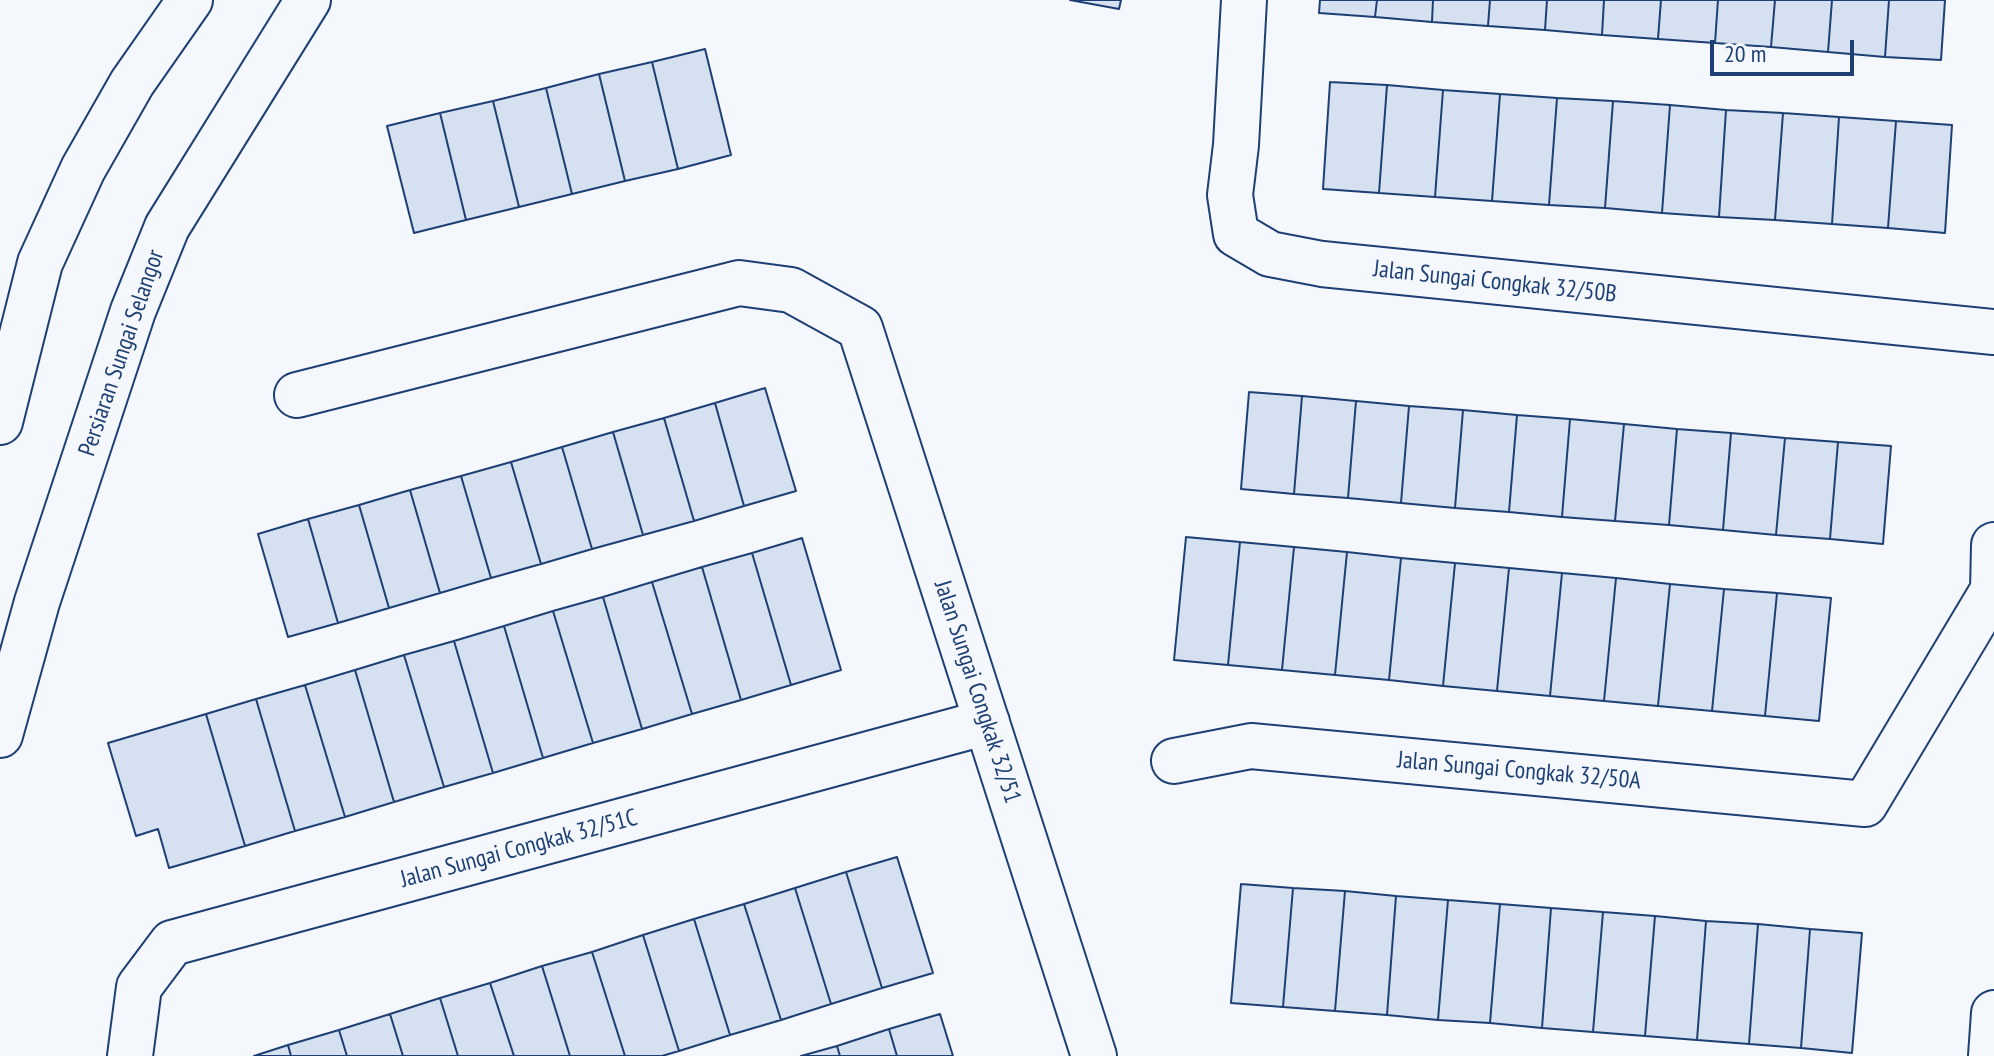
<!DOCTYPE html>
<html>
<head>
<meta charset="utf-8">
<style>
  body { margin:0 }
  #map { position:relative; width:1994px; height:1056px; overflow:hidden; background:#f4f7fb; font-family:"PT Sans Narrow",sans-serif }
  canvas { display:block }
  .scale { position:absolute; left:1710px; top:40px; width:144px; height:36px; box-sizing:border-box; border:4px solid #1d3f73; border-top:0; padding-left:10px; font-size:24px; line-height:28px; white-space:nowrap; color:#1d3f73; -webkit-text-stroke:6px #f4f7fb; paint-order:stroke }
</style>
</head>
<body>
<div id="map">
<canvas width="1994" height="1056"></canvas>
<div class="scale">20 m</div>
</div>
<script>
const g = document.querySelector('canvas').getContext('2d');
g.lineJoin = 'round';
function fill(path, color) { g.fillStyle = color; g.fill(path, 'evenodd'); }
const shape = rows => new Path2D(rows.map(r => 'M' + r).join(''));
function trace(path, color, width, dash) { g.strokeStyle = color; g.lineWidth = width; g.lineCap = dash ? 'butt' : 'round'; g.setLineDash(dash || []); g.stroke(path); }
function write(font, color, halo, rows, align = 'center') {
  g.font = font + ' "PT Sans Narrow",sans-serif'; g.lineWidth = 6; g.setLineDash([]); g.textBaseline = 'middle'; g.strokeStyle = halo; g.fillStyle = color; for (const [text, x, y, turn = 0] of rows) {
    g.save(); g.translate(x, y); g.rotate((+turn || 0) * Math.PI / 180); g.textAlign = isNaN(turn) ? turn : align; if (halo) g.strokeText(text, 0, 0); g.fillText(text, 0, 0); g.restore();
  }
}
const building = shape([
  [1070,0,1121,0,1119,9,1070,0],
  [1320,0,1377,0,1375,17,1319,13,1320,0],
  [1377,0,1433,0,1432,22,1375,17,1377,0],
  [1433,0,1490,0,1488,26,1432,22,1433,0],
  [1490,0,1547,0,1545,30,1488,26,1490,0],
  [1547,0,1604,0,1602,35,1545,30,1547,0],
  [1604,0,1661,0,1658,39,1602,35,1604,0],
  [1661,0,1718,0,1715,43,1658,39,1661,0],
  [1718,0,1775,0,1771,47,1715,43,1718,0],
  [1775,0,1832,0,1828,52,1771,47,1775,0],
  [1832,0,1889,0,1885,57,1828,52,1832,0],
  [1889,0,1945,0,1941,60,1885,57,1889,0],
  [705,49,731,155,678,169,652,62,705,49],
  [652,62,678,169,625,181,599,74,652,62],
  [599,74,625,181,572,194,546,88,599,74],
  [1330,82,1387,85,1379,193,1323,189,1330,82],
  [1387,85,1443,90,1435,197,1379,193,1387,85],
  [546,88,572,194,519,207,493,101,546,88],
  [1443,90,1500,94,1492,201,1435,197,1443,90],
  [1500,94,1557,98,1549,205,1492,201,1500,94],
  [1557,98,1613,101,1605,208,1549,205,1557,98],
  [493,101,519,207,466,220,440,113,493,101],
  [1613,101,1670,105,1662,213,1605,208,1613,101],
  [1670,105,1726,110,1719,217,1662,213,1670,105],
  [1726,110,1783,113,1775,220,1719,217,1726,110],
  [440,113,466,220,414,233,387,126,440,113],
  [1783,113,1839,117,1832,224,1775,220,1783,113],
  [1839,117,1896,121,1888,228,1832,224,1839,117],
  [1896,121,1952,125,1945,233,1888,228,1896,121],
  [765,388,796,491,744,506,715,403,765,388],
  [1249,392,1302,396,1294,494,1241,489,1249,392],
  [1302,396,1356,401,1348,498,1294,494,1302,396],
  [1356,401,1409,406,1401,503,1348,498,1356,401],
  [715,403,744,506,694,521,664,418,715,403],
  [1409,406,1463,410,1455,508,1401,503,1409,406],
  [1463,410,1517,415,1509,512,1455,508,1463,410],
  [1517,415,1570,419,1562,517,1509,512,1517,415],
  [664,418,694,521,643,535,613,432,664,418],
  [1570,419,1624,424,1615,521,1562,517,1570,419],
  [1624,424,1677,429,1669,525,1615,521,1624,424],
  [1677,429,1731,433,1723,530,1669,525,1677,429],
  [613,432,643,535,592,549,562,447,613,432],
  [1731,433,1785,438,1776,535,1723,530,1731,433],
  [1785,438,1838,442,1830,539,1776,535,1785,438],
  [1838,442,1891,446,1883,544,1830,539,1838,442],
  [562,447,592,549,541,564,511,462,562,447],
  [511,462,541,564,491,578,461,476,511,462],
  [461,476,491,578,440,593,410,490,461,476],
  [410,490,440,593,389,608,359,505,410,490],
  [359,505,389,608,338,623,308,519,359,505],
  [308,519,338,623,288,637,258,534,308,519],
  [1186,537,1240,542,1228,665,1174,660,1186,537],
  [802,538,841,670,791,685,752,553,802,538],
  [1240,542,1294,547,1282,670,1228,665,1240,542],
  [1294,547,1347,552,1335,675,1282,670,1294,547],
  [1347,552,1401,558,1389,680,1335,675,1347,552],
  [752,553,791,685,741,700,702,567,752,553],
  [1401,558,1455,563,1443,686,1389,680,1401,558],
  [1455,563,1509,568,1497,691,1443,686,1455,563],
  [702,567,741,700,692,714,652,582,702,567],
  [1509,568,1562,573,1550,696,1497,691,1509,568],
  [1562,573,1616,578,1604,701,1550,696,1562,573],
  [1616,578,1670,584,1658,706,1604,701,1616,578],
  [652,582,692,714,642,729,603,597,652,582],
  [1670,584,1724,589,1712,711,1658,706,1670,584],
  [1724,589,1777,593,1765,716,1712,711,1724,589],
  [1777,593,1831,598,1819,721,1765,716,1777,593],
  [603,597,642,729,593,743,553,611,603,597],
  [553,611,593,743,543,758,504,626,553,611],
  [504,626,543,758,493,773,454,641,504,626],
  [454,641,493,773,444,787,404,655,454,641],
  [404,655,444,787,394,802,355,670,404,655],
  [355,670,394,802,345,817,305,685,355,670],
  [305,685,345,817,295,831,256,699,305,685],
  [256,699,295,831,245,846,206,714,256,699],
  [206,714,245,846,169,868,158,829,136,836,108,743,206,714],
  [897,857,933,973,882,988,846,872,897,857],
  [846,872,882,988,831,1004,795,888,846,872],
  [1241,884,1293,888,1283,1007,1231,1003,1241,884],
  [795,888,831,1004,781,1020,744,904,795,888],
  [1293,888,1345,891,1335,1011,1283,1007,1293,888],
  [1345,891,1396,896,1387,1015,1335,1011,1345,891],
  [1396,896,1448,900,1438,1020,1387,1015,1396,896],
  [1448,900,1500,904,1490,1023,1438,1020,1448,900],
  [744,904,781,1020,730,1035,694,919,744,904],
  [1500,904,1551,908,1542,1028,1490,1023,1500,904],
  [1551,908,1603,912,1593,1032,1542,1028,1551,908],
  [1603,912,1655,916,1645,1036,1593,1032,1603,912],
  [1655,916,1706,921,1697,1040,1645,1036,1655,916],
  [694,919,730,1035,679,1051,643,935,694,919],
  [1706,921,1758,924,1749,1044,1697,1040,1706,921],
  [1758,924,1810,929,1801,1048,1749,1044,1758,924],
  [1810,929,1862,933,1852,1053,1801,1048,1810,929],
  [643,935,679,1051,662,1056,625,1056,592,952,643,935],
  [592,952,625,1056,570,1056,542,966,592,952],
  [542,966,570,1056,514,1056,490,983,542,966],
  [490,983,514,1056,458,1056,440,998,490,983],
  [440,998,458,1056,403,1056,390,1014,440,998],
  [390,1014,403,1056,347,1056,339,1030,390,1014],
  [940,1014,953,1056,897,1056,889,1029,940,1014],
  [889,1029,897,1056,840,1056,837,1046,889,1029],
  [339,1030,347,1056,291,1056,288,1045,339,1030],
  [288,1045,291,1056,254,1056,288,1045],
  [837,1046,840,1056,801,1056,837,1046]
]);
fill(building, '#d5e0f0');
trace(building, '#1d3f73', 2);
const street = shape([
  [1244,0,1236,145,1230,195,1236,234,1270,254,1322,264,1994,332],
  [297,395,739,283,791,290,860,328,1094,1056],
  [1174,761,1251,746,1865,804,1993,590,1994,545],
  [130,1056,139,987,172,943,987,722]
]);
const secondary = shape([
  [0,422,40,263,83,169,132,83,190,0],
  [0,735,37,602,133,311,167,227,308,0],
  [1991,1056,1994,1013]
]);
trace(street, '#1d3f73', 48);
trace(secondary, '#1d3f73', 48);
trace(street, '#f4f7fb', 44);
trace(secondary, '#f4f7fb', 44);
write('24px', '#1d3f73', '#f4f7fb', [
  ["Jalan Sungai Congkak 32/50B",1495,282,6],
  ["Persiaran Sungai Selangor",122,353,-71],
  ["Jalan Sungai Congkak 32/51",977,692,72],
  ["Jalan Sungai Congkak 32/50A",1519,771,5],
  ["Jalan Sungai Congkak 32/51C",519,849,-15]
]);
</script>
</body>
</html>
